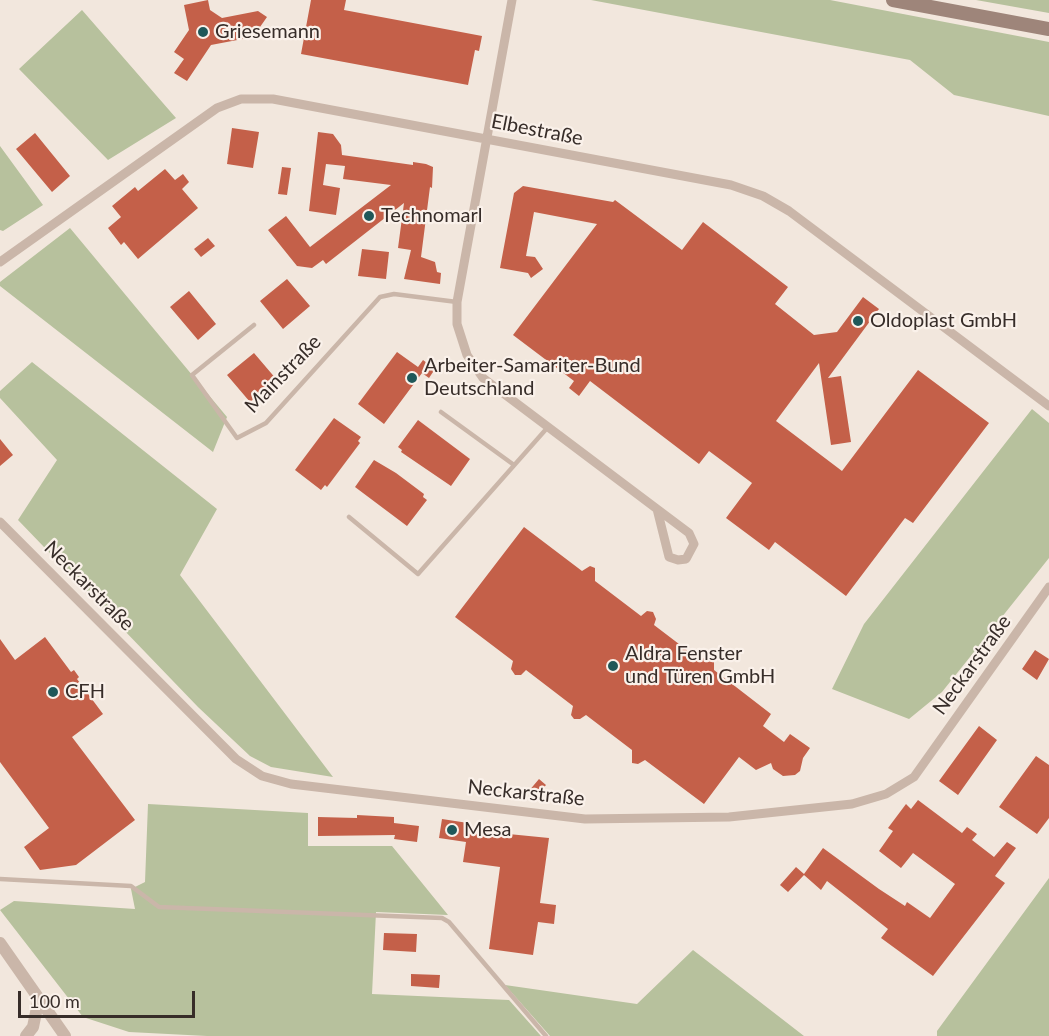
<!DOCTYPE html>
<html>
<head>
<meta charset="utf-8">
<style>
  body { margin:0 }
  #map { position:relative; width:1049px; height:1036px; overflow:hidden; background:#f2e7dd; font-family:Lato,sans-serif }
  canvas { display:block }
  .scale { position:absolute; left:18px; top:991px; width:177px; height:27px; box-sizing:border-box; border:3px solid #372d29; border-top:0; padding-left:8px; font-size:18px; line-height:21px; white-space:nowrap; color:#372d29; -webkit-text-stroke:4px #faf1ea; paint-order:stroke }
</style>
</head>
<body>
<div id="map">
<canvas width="1049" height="1036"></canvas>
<div class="scale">100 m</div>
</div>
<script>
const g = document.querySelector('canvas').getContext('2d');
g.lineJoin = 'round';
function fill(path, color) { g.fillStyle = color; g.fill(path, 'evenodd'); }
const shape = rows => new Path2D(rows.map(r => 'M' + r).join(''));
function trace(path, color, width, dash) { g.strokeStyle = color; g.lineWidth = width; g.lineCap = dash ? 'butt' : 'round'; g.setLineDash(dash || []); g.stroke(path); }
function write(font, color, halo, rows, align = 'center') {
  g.font = font + ' Lato,sans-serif'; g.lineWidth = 4.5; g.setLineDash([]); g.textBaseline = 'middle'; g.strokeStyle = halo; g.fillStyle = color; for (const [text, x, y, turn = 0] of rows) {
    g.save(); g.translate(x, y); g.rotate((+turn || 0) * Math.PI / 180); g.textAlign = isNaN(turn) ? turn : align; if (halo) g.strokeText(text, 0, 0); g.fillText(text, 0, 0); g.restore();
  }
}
fill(shape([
  [591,0,830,0,1049,42,1049,116,954,95,910,60],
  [976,0,1049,0,1049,13],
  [82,10,176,118,108,160,19,69],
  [0,146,43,205,3,231,0,230],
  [70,228,227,417,213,452,0,286,0,282],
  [32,362,217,509,180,575,333,777,271,767,250,756,198,707,18,520,57,460,0,398,0,391],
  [1032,409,1049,423,1049,558,942,692,909,719,832,689,864,624],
  [148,804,308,813,308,846,392,846,448,915,376,912,372,994,509,1000,541,1036,207,1036,129,1032,83,1017,0,910,14,901,135,909,131,889,145,882],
  [1049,878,1049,1036,937,1036,937,1031],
  [693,950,804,1036,550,1036,505,985,637,1004]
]), '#b7c19d');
fill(shape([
  [208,0,210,10,222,18,258,11,267,17,253,37,211,45,187,81,174,73,184,59,174,52,189,30,184,5],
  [311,0,346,0,344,10,482,36,479,51,475,50,468,85,301,54],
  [232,128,259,132,253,168,227,164],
  [318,132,333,134,341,145,342,155,413,165,413,162,426,164,433,167,432,188,430,187,421,257,435,262,437,272,441,273,440,284,404,279,411,250,398,248,404,203,326,264,323,260,312,268,297,266,268,230,286,216,310,247,391,185,343,179,345,166,326,164,323,185,340,188,336,215,309,211],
  [35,133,70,176,52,192,16,149],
  [282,167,291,168,287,195,278,194],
  [165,169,175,180,183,174,189,182,182,189,198,208,138,259,124,242,121,245,108,228,121,217,112,206,135,187,138,191],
  [523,186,613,202,615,200,682,250,703,222,788,287,775,304,814,335,837,332,863,297,879,309,828,378,841,376,851,442,831,445,819,363,776,421,842,471,918,370,989,423,913,523,905,518,846,596,775,542,769,550,726,518,752,483,709,451,699,464,590,381,579,396,569,388,574,381,513,335,597,224,534,212,526,256,535,257,543,269,531,278,528,273,500,268,514,193],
  [208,238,215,246,201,257,194,249],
  [362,249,389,252,386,279,358,276],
  [287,279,310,306,283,329,260,301],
  [189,291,216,324,198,340,170,307],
  [397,352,418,367,423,360,435,369,429,378,422,373,384,424,358,404],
  [254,353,277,380,267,389,266,395,260,394,250,402,227,375],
  [334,418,361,437,358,441,360,443,327,487,325,485,321,490,295,470],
  [418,420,470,459,451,486,401,452,402,450,398,447],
  [0,439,13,455,0,466],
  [374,460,396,473,424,494,423,497,427,500,407,526,355,487],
  [524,527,582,571,590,566,595,568,595,581,641,616,647,611,653,612,656,619,654,625,700,660,709,656,714,658,714,670,771,714,763,726,784,742,790,734,810,748,803,758,800,771,795,775,783,776,773,769,771,763,756,770,739,757,704,804,645,760,638,764,632,763,632,750,586,715,580,719,574,719,571,715,573,706,526,670,521,675,515,675,511,669,513,661,455,617],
  [45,637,71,672,74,670,79,677,77,679,103,714,72,737,135,820,76,865,40,870,24,847,49,828,0,762,0,639,15,660],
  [1035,650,1049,659,1037,680,1022,669],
  [979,726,997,740,958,795,939,781],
  [1036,756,1049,765,1049,818,1037,834,999,807],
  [539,779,546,785,535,798,528,792],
  [918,800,962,833,967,827,977,834,972,840,994,857,1007,842,1016,848,995,876,1005,883,933,976,881,938,888,929,827,881,821,890,804,875,788,892,780,885,796,867,804,874,823,848,879,889,905,906,907,902,930,918,955,884,913,853,901,868,879,851,893,831,888,828,906,804,911,809],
  [357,815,394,817,394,823,419,826,417,842,394,839,395,835,318,836,318,817,357,818],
  [442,819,468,823,468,830,549,838,540,903,556,905,554,924,538,922,533,955,489,949,500,867,463,862,466,842,439,838],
  [384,933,417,934,416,952,383,950],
  [411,974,440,975,439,988,411,986]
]), '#c46049');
trace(shape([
  [254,325,192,375,237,438,266,423,380,297,394,294,457,302],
  [441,412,514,465],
  [349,517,418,574,548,427],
  [0,879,131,886,159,907,442,918,449,922,546,1036]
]), '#cab6a9', 4.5);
trace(shape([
  [512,0,457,302,457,324,467,355,483,378,657,509,689,533,694,544,686,559,678,560,669,557,657,509],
  [0,262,217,108,241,99,273,99,731,185,763,196,789,211,1049,406],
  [0,522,236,759,262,776,291,784,585,819,729,817,852,804,886,794,914,777,1049,587]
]), '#cab6a9', 9);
trace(shape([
  [0,943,65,1036],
  [26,1036,33,1027,39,998]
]), '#cab6a9', 12);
trace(shape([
  [893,0,1049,29]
]), '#9e857a', 14);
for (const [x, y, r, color] of [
  [203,32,6,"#1f5859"],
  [369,216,6,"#1f5859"],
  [858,321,6,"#1f5859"],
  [412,378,6,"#1f5859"],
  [613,666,6,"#1f5859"],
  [53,692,6,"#1f5859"],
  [452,830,6,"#1f5859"]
]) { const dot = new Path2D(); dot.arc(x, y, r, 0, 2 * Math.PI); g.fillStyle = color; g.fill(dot); trace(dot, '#faf1ea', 2); }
write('20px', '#372d29', '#faf1ea', [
  ["Griesemann",215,32],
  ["Technomarl",381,216],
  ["Oldoplast GmbH",870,321],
  ["Arbeiter-Samariter-Bund",424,366],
  ["Deutschland",424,389],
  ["Aldra Fenster",625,654],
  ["und Türen GmbH",625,677],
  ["CFH",65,692],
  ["Mesa",464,830]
], 'left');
write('20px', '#372d29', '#faf1ea', [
  ["Elbestraße",537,130,11],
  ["Mainstraße",283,374,-46],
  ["Neckarstraße",89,586,45],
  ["Neckarstraße",972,665,-54],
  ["Neckarstraße",526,793,6]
]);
</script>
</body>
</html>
